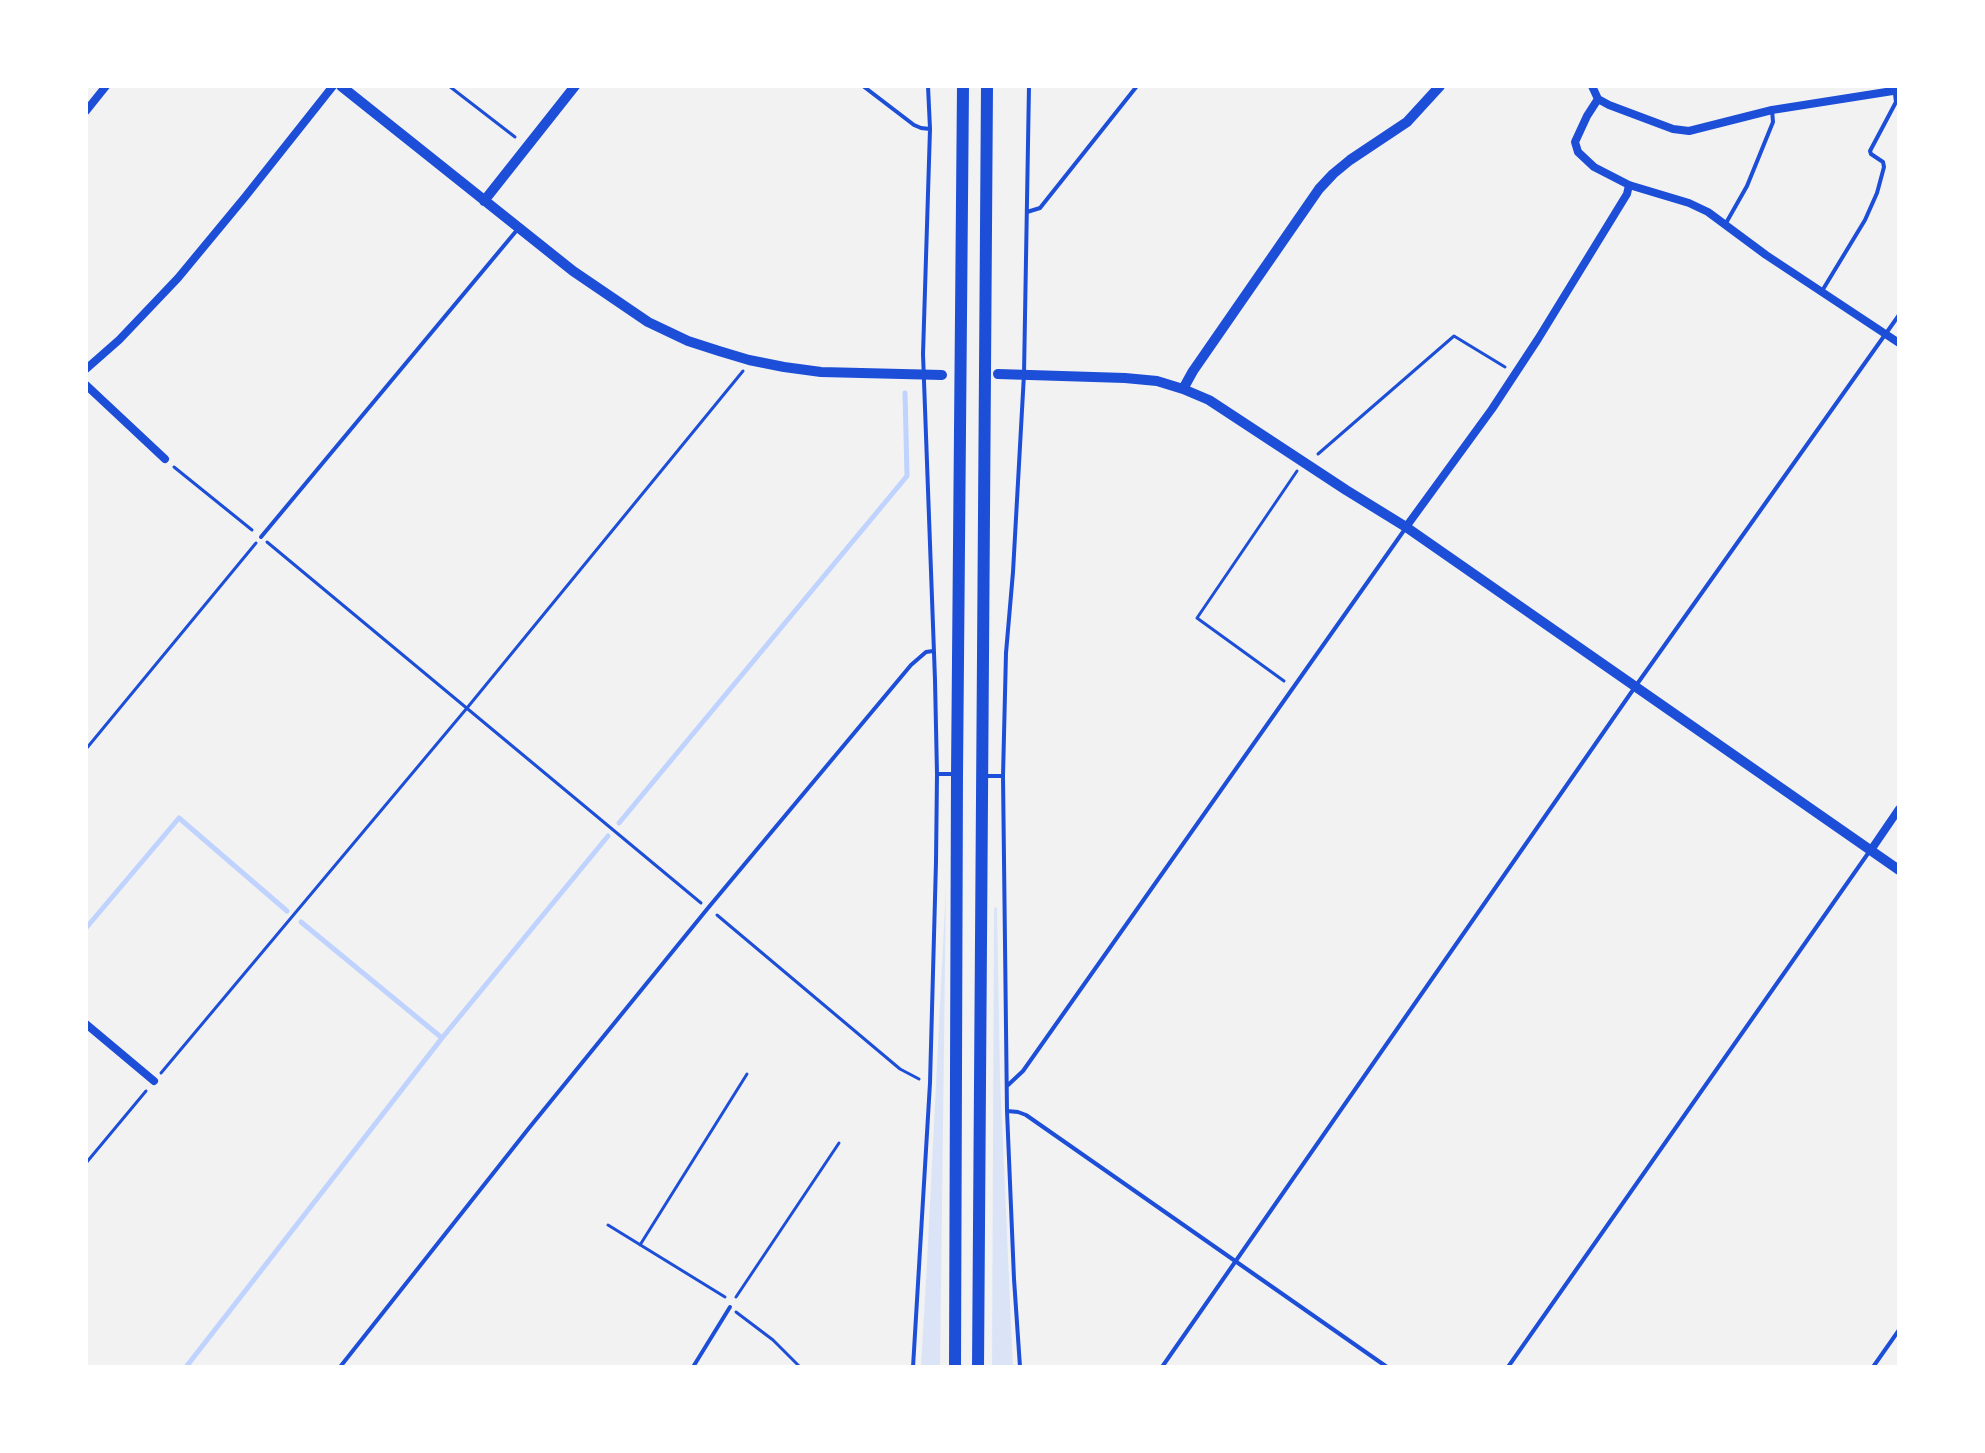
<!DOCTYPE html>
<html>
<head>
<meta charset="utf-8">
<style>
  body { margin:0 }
  #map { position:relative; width:1985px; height:1453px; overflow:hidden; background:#f2f2f2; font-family:Mulish,sans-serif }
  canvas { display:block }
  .frame { position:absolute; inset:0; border:88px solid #fff; pointer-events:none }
</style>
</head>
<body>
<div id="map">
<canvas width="1985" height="1453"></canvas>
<div class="frame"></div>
</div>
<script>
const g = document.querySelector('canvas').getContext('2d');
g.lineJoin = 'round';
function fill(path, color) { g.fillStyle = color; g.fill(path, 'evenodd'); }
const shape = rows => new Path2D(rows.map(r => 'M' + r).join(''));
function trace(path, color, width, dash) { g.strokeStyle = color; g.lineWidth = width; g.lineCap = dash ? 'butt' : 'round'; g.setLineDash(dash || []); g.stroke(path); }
fill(shape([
  [946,886,940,1367,921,1367,927,1262],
  [997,907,1000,1077,1013,1367,992,1367,994,908]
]), '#dbe4f7');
trace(shape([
  [619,823,907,476,905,393],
  [301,922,442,1038],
  [86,928,179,818,287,911],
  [186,1367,442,1038,608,836]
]), '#bfd3fe', 5);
trace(shape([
  [449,86,515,137],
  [1318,454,1454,336,1505,367],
  [174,467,252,530],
  [267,542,701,903],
  [1284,681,1197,618,1297,471],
  [86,749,256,543],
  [717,915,900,1069,919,1079],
  [161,1073,467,708,743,371],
  [86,1163,146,1091],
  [608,1225,725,1297],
  [640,1245,747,1074],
  [736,1297,839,1143],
  [736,1312,773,1340,800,1367]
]), '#1d4ed8', 3);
trace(shape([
  [863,86,914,125,921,128,930,129],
  [1027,212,1040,208,1137,86],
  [1726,223,1747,186,1773,122,1772,110],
  [1822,291,1865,220,1877,193,1884,167,1883,162,1871,154,1870,151,1896,102,1894,86],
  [261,537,517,230],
  [937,774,955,774],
  [985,776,1003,776],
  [1007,1086,1023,1071,1405,529],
  [1007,1111,1018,1112,1026,1115,1387,1367],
  [340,1367,529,1128,708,908,911,665,926,652,933,651],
  [693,1367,730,1307],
  [913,1367,930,1083,936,862,937,774,935,680,923,354,930,129,928,86],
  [1020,1367,1014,1279,1007,1111,1003,776,1006,653,1013,572,1024,374,1029,86],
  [1162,1367,1635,687,1899,315],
  [1508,1367,1869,852],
  [1873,1367,1899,1330]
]), '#1d4ed8', 4);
trace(shape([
  [1592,86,1598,99,1609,105,1673,129,1689,131,1772,110,1899,90],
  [1598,99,1587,116,1575,142,1578,152,1594,167,1629,185,1689,203,1708,212,1766,255,1899,343],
  [86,111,106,86],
  [86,369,119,340,178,278,245,197,333,86],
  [86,385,165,459],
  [1406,527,1492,409,1538,339,1627,194,1629,185],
  [1871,850,1899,809],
  [86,1024,154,1081]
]), '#1d4ed8', 8);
trace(shape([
  [341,86,573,271,648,322,688,341,719,351,749,360,784,367,821,372,942,375],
  [484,201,575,86],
  [998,374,1125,378,1157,381,1183,389,1209,400,1346,490,1406,527,1899,870],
  [1183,389,1193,371,1319,189,1333,174,1350,160,1407,122,1440,86]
]), '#1d4ed8', 10);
trace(shape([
  [955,1367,957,774,963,86],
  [978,1367,987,86]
]), '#1d4ed8', 12);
</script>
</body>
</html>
